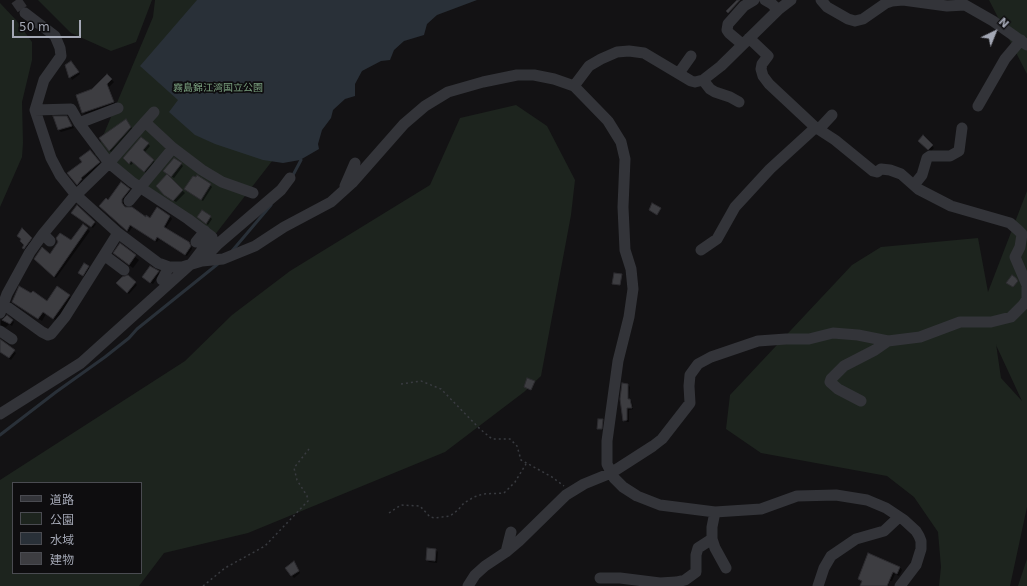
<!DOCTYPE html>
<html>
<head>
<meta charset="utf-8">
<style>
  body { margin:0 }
  #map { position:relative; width:1027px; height:586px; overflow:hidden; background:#131214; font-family:"DejaVu Sans","Noto Sans JP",sans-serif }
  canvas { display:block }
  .legend { position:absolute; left:12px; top:482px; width:130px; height:92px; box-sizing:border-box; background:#0e0d0f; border:1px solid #4a4b51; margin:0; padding:5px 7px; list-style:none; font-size:12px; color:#a4a8b5 }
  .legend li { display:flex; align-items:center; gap:8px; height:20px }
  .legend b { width:20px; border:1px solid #4a4b51 }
  .north { position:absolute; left:975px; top:12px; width:40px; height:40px; -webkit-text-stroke:3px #0e0d0f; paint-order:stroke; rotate:43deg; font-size:11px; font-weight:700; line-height:16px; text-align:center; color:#a4a8b5 }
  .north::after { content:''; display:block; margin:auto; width:14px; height:18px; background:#a4a8b5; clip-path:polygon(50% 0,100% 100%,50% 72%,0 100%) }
  .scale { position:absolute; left:12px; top:20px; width:69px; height:18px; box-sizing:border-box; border:2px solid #a4a8b5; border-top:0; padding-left:5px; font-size:12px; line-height:14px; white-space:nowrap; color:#a4a8b5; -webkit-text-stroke:3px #0e0d0f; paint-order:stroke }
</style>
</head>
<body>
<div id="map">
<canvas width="1027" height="586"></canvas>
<ul class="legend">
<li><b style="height:5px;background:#333439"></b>道路</li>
<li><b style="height:11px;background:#1d241e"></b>公園</li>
<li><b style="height:11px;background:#293038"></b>水域</li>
<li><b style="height:11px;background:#3d3d41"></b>建物</li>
</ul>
<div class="north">N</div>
<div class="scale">50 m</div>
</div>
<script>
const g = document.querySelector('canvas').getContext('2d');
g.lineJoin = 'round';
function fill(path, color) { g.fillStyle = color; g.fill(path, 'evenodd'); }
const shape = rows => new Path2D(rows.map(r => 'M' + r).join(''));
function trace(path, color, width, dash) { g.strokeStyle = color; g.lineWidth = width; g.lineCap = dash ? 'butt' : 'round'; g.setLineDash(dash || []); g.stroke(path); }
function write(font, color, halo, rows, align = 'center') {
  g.font = font + ' "DejaVu Sans","Noto Sans JP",sans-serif'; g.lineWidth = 3.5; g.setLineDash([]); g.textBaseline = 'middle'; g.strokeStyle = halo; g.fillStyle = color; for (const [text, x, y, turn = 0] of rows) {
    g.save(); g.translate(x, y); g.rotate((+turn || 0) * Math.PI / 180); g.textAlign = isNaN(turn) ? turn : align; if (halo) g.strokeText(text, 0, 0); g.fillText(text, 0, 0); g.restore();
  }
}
fill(shape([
  [38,0,152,0,136,42,111,51,71,33],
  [155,0,459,0,365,41,214,236,95,155,153,17],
  [989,0,1027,0,1027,74],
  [0,3,16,20,32,42,32,60,22,102,23,143,22,157,0,207],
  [516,105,547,126,575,180,571,215,541,376,524,392,445,452,248,533,164,553,139,586,0,586,0,480,185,361,232,315,290,271,430,185,460,118],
  [13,483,141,483,141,573,13,573],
  [1027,191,1027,507,1010,586,939,586,941,567,938,532,914,497,887,476,761,453,726,429,730,395,852,265,881,247,978,238,988,292],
  [996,344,996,345,1022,401,1001,378],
  [1027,559,1027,586,1018,586]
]), '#1d241e');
fill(shape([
  [197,0,477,0,437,15,427,24,424,35,404,41,394,50,390,60,381,61,362,71,355,84,355,96,345,99,333,110,331,118,322,130,318,144,319,149,300,160,283,163,263,160,215,144,195,135,169,112,178,100,140,66]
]), '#293038');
fill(shape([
  [73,64,80,74,72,80,66,66],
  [107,75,114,82,109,87,115,104,85,114,83,112,93,90],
  [67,117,74,128,61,132,58,129],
  [126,120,134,131,113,154,109,150],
  [923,137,934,148,931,151,919,141],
  [148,144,150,146,145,152,155,162,146,173,134,162,131,165,124,158],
  [92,153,101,165,82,180,84,182,79,186,77,184,83,162],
  [181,164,183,166,174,178,167,173],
  [167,176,185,193,176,202,168,197],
  [210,185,212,187,203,201,188,191],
  [129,190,131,192,124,202,125,208,151,219,170,216,172,219,165,229,191,245,192,249,187,256,159,239,157,242,133,226,129,232,100,206],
  [77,207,96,224,93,228,74,215],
  [210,217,212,219,208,225,201,219],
  [83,225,90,231,56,278,42,266,35,259,50,256,71,241],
  [22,230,33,240,26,250,24,247,26,245],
  [120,245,139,260,133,268,118,257],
  [88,267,90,269,85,277,79,273],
  [158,272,160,274,153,284,146,279],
  [128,276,137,285,129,294,117,283],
  [57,287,73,299,57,321,46,314,42,321,16,304,47,302],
  [5,319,12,320,14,322,12,326,9,324,6,327,1,326,1,321],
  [0,341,16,353,11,360,0,352],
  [628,385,630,387,629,399,632,402,633,409,629,410,629,422,627,422,624,420],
  [436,550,438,552,437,563,429,562,427,560],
  [294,563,300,573,294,578,286,568],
  [900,567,902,570,899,576,895,574,892,581,890,581,888,586,861,586,863,582,859,579]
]), '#0007');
trace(shape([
  [292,177,301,160],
  [232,251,271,205],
  [0,435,56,392,105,357,129,338,137,329,219,263]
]), '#293038', 3);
const building = shape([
  [737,0,740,0,728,13,726,11,737,0],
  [71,61,79,72,69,78,65,65,71,61],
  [107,74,112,79,107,84,114,102,82,113,76,95,92,89,107,74],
  [53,116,67,116,72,126,58,130,53,116],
  [126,119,131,127,112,148,109,151,99,138,126,119],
  [923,135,933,145,928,150,918,141,923,135],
  [141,137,149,143,143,150,154,160,144,172,131,161,129,164,123,158,141,137],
  [90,150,100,162,81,178,82,179,77,185,67,173,82,162,79,158,90,150],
  [174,158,182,163,171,177,163,171,174,158],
  [167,174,183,190,173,201,164,195,156,186,167,174],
  [197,175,211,184,201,200,184,189,193,176,196,177,197,175],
  [121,182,130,189,122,199,122,203,125,207,132,207,146,217,146,215,150,218,157,207,170,216,164,227,189,242,191,246,185,255,157,237,155,241,130,225,127,231,99,206,106,198,108,200,121,182],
  [652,203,661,208,657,215,649,210,652,203],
  [77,205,95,222,91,227,71,213,77,205],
  [202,210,211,216,206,224,197,217,202,210],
  [83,224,88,228,54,277,34,259,42,247,50,254,58,242,56,238,60,233,71,240,83,224],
  [22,228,32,238,24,249,22,248,24,245,20,241,21,239,17,236,22,228],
  [120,243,136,255,129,265,113,253,120,243],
  [84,263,89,266,83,276,78,273,84,263],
  [150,266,159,271,150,283,142,277,150,266],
  [614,273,622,274,620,285,612,284,614,273],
  [128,275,136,282,127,293,116,283,122,277,128,275],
  [1012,275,1016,278,1018,281,1013,287,1006,283,1012,275],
  [19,286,31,293,33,291,47,301,57,286,70,295,53,319,43,312,38,319,12,302,19,286],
  [7,315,13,320,10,324,2,320,7,315],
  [0,339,15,350,9,358,0,352,0,339],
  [527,378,535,381,531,390,524,387,527,378],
  [622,383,628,384,628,399,630,399,632,408,627,408,627,420,623,421,620,399,622,383],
  [598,419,603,419,602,429,597,429,598,419],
  [427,548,436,549,435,561,426,560,427,548],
  [868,553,900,567,897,574,893,572,887,586,860,586,862,581,858,579,868,553],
  [294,561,299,571,291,576,285,568,294,561]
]);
fill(building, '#3d3d41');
trace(building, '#2d2c30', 1);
trace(shape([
  [16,0,25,13]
]), '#303034', 11, [11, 5.5]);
trace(shape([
  [401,384,421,381,441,389,480,429,492,439,510,439,517,446,521,460,552,477,564,486],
  [389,513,401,505,420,506,430,517,435,518,450,516,458,510,464,503,474,497,483,494,504,493,515,482,526,464],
  [203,586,225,568,265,546,306,503,308,501,307,496,297,480,294,468,309,449]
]), '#393b40', 1.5, [2, 3]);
trace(shape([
  [765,0,772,4,778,10],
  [821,0,827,7,848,19,855,21,863,19,886,3,892,1,903,0,947,6,965,5,993,21,1027,45],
  [25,13,55,36,60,48,61,56,44,80,35,110,51,158,60,175,76,195,118,233,158,263,169,267,182,267,202,261,223,259,255,246,284,227,331,202,352,183,404,124,425,106,448,92,483,82,517,75,534,75,554,79,574,86,608,121,621,142,625,159,623,207,625,250,631,269,633,289,629,317,618,361,607,441,607,464,614,478,623,487,637,496,660,505,715,512,761,509,797,496,836,495,867,500,886,508,904,520,916,531,919,536,921,541,921,549,916,565,900,586],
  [742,44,729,33,727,30,728,24,744,6,754,0],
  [679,73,691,56],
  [703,80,710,89,715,92,730,97,739,102],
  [574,86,589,66,601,59,617,52,629,51,644,53,691,81,695,82,703,80,721,66,778,10,791,0],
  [978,106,1005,59,1021,40],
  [145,122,154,112],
  [79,123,118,108],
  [819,129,832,115],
  [914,185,922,175,927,158,930,156,950,156,959,151,962,128],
  [345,186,355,163],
  [129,201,173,148],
  [43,234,50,241],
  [196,242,205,231],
  [701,250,717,239,735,207,770,169,816,127],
  [104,255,124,270],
  [202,261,218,244,281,190,290,178],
  [162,280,169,267],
  [3,304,42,332,48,335,51,334,65,317,118,233],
  [0,313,7,294,30,252,43,234,72,199,109,163,145,122,173,148,202,170,222,182,253,193],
  [0,331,12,339],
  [861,401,838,389,830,382,831,379,844,366,875,350,888,341],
  [0,414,81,363,192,263,212,237,188,219,132,182,109,163,79,123,71,109,35,110],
  [715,512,712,527,712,539,715,548,726,568],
  [506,552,511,532],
  [600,578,620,578,660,583,676,582,685,580,696,572,696,555,698,548,712,539],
  [468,586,475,575,485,566,506,552,519,541,566,495,584,484,611,473,653,446,662,439,690,403,689,386,690,375,698,364,711,357,758,341,786,339,809,339,833,333,858,335,888,341,920,337,960,322,991,322,1011,317,1023,305,1027,299,1027,285,1015,257,1020,247,1022,234,1018,230,1010,223,951,206,918,189,901,174,890,170,881,169,877,172,873,171,835,140,815,127,769,84,763,76,761,69,762,64,768,56,749,38],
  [818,586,824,568,831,556,856,539,884,531,899,517]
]), '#333439', 11);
write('10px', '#7aa07f', '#0e0d0f', [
  ["霧島錦江湾国立公園",218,88]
]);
</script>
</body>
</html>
